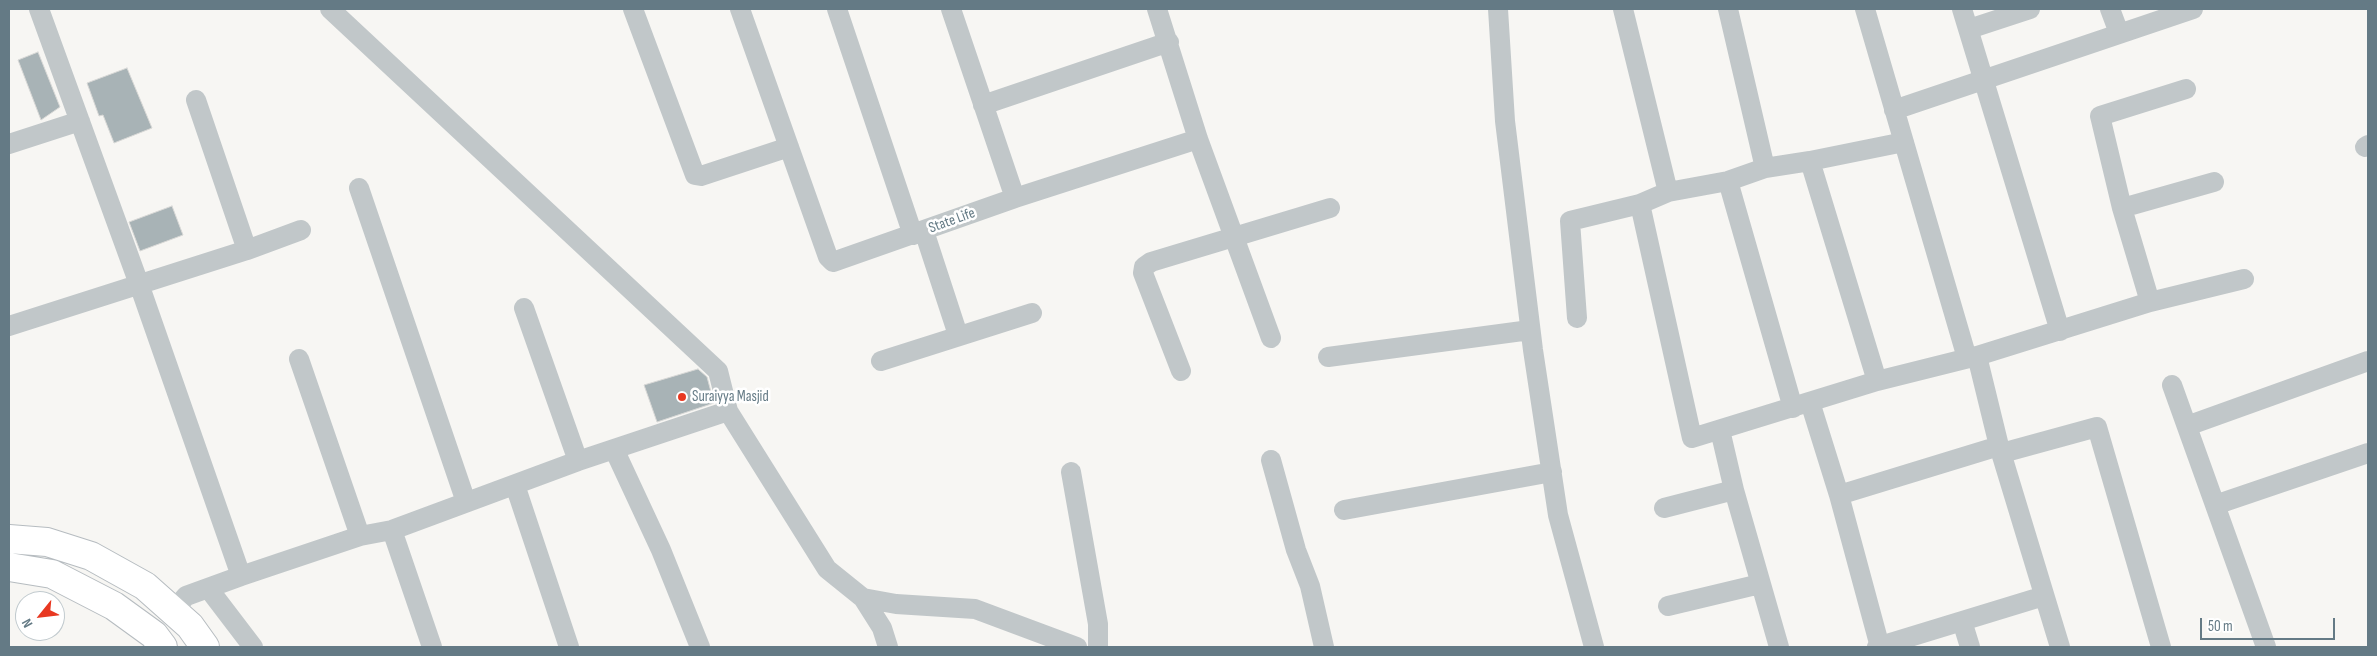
<!DOCTYPE html>
<html>
<head>
<meta charset="utf-8">
<style>
  body { margin:0 }
  #map { position:relative; width:2377px; height:656px; overflow:hidden; background:#f7f6f3; font-family:"Sofia Sans Condensed",sans-serif }
  canvas { display:block }
  .frame { position:absolute; inset:0; border:10px solid #647a85; pointer-events:none }
  .north { position:absolute; left:15px; top:591px; width:50px; height:50px; box-sizing:border-box; background:#fff; border:1px solid #c1cace; border-radius:50%; rotate:241deg; font-size:14px; font-weight:700; line-height:20px; text-align:center; color:#647a85 }
  .north::after { content:''; display:block; margin:auto; width:18px; height:22px; background:#e83821; clip-path:polygon(50% 0,100% 100%,50% 72%,0 100%) }
  .scale { position:absolute; left:2200px; top:618px; width:135px; height:22px; box-sizing:border-box; border:2px solid #647a85; border-top:0; padding-left:6px; font-size:15px; line-height:18px; white-space:nowrap; color:#647a85; -webkit-text-stroke:4px #fff; paint-order:stroke }
</style>
</head>
<body>
<div id="map">
<canvas width="2377" height="656"></canvas>
<div class="frame"></div>
<div class="north">N</div>
<div class="scale">50 m</div>
</div>
<script>
const g = document.querySelector('canvas').getContext('2d');
g.lineJoin = 'round';
function fill(path, color) { g.fillStyle = color; g.fill(path, 'evenodd'); }
const shape = rows => new Path2D(rows.map(r => 'M' + r).join(''));
function trace(path, color, width, dash) { g.strokeStyle = color; g.lineWidth = width; g.lineCap = dash ? 'butt' : 'round'; g.setLineDash(dash || []); g.stroke(path); }
function write(font, color, halo, rows, align = 'center') {
  g.font = font + ' "Sofia Sans Condensed",sans-serif'; g.lineWidth = 5; g.setLineDash([]); g.textBaseline = 'middle'; g.strokeStyle = halo; g.fillStyle = color; for (const [text, x, y, turn = 0] of rows) {
    g.save(); g.translate(x, y); g.rotate((+turn || 0) * Math.PI / 180); g.textAlign = isNaN(turn) ? turn : align; if (halo) g.strokeText(text, 0, 0); g.fillText(text, 0, 0); g.restore();
  }
}
const building = shape([
  [38,52,60,107,41,120,18,60,38,52],
  [127,68,152,128,114,143,103,115,99,116,87,83,127,68],
  [172,206,183,235,140,251,129,222,172,206],
  [698,369,707,377,714,403,657,422,644,385,698,369]
]);
fill(building, '#a8b3b6');
trace(building, '#d8d8d6', 1);
const secondary = shape([
  [9,539,47,542,91,556,145,586,190,626,205,647],
  [9,567,52,574,114,606,154,635,163,647]
]);
trace(secondary, '#b6bcc0', 30);
trace(shape([
  [39,9,139,284,241,576,360,536,392,530,578,461,728,411],
  [330,9,718,371,728,411,827,569,863,598,896,604,975,609,1077,647],
  [633,9,695,175,701,176,789,147],
  [740,9,828,257,833,262,1015,198,1198,139],
  [837,9,913,235],
  [951,9,1015,198],
  [1157,9,1198,139,1271,338],
  [1498,9,1505,121,1533,350,1558,515,1594,647],
  [1623,9,1668,192],
  [1728,9,1765,168],
  [1865,9,1967,358],
  [1962,9,2060,331],
  [2110,9,2119,33],
  [1969,29,2030,9],
  [983,105,1169,42],
  [1894,110,2193,9],
  [9,144,80,121],
  [2365,147,2368,145],
  [1810,161,1877,381],
  [1728,181,1793,408],
  [359,188,466,502],
  [1640,204,1692,438,1877,381,1977,356,2150,302,2244,279],
  [2122,208,2214,182],
  [924,231,958,335],
  [247,250,301,230],
  [2150,302,2122,208,2100,116,2186,89],
  [524,308,578,461],
  [1577,318,1570,221,1640,204,1668,192,1728,181,1765,168,1810,161,1904,142],
  [9,326,247,250,196,100],
  [1977,356,1999,446,2060,647],
  [1328,357,1530,330],
  [299,359,360,536],
  [881,361,1032,313],
  [1181,371,1143,273,1144,267,1151,262,1330,208],
  [2172,385,2266,647],
  [1810,402,1839,495,1880,647],
  [2187,426,2368,361],
  [1720,430,1734,490,1779,647],
  [614,449,661,550,700,647],
  [2002,453,2097,427,2161,647],
  [1271,460,1296,550,1310,586,1324,647],
  [1071,472,1098,624,1098,647],
  [515,485,569,647],
  [1839,495,1999,446],
  [2215,505,2368,453],
  [1664,508,1734,490],
  [1344,510,1552,472],
  [392,530,432,647],
  [208,588,253,647],
  [863,598,882,628,888,647],
  [1668,606,1760,584],
  [173,611,186,596,241,576],
  [1962,621,1970,647],
  [1877,647,2044,596]
]), '#c1c7c9', 20);
trace(secondary, '#fff', 28);
for (const [x, y, r, color] of [
  [682,397,5,"#e83821"]
]) { const dot = new Path2D(); dot.arc(x, y, r, 0, 2 * Math.PI); g.fillStyle = color; g.fill(dot); trace(dot, '#fff', 2); }
write('15px', '#647a85', '#fff', [
  ["State Life",952,221,-20]
]);
write('15px', '#647a85', '#fff', [
  ["Suraiyya Masjid",692,397]
], 'left');
</script>
</body>
</html>
